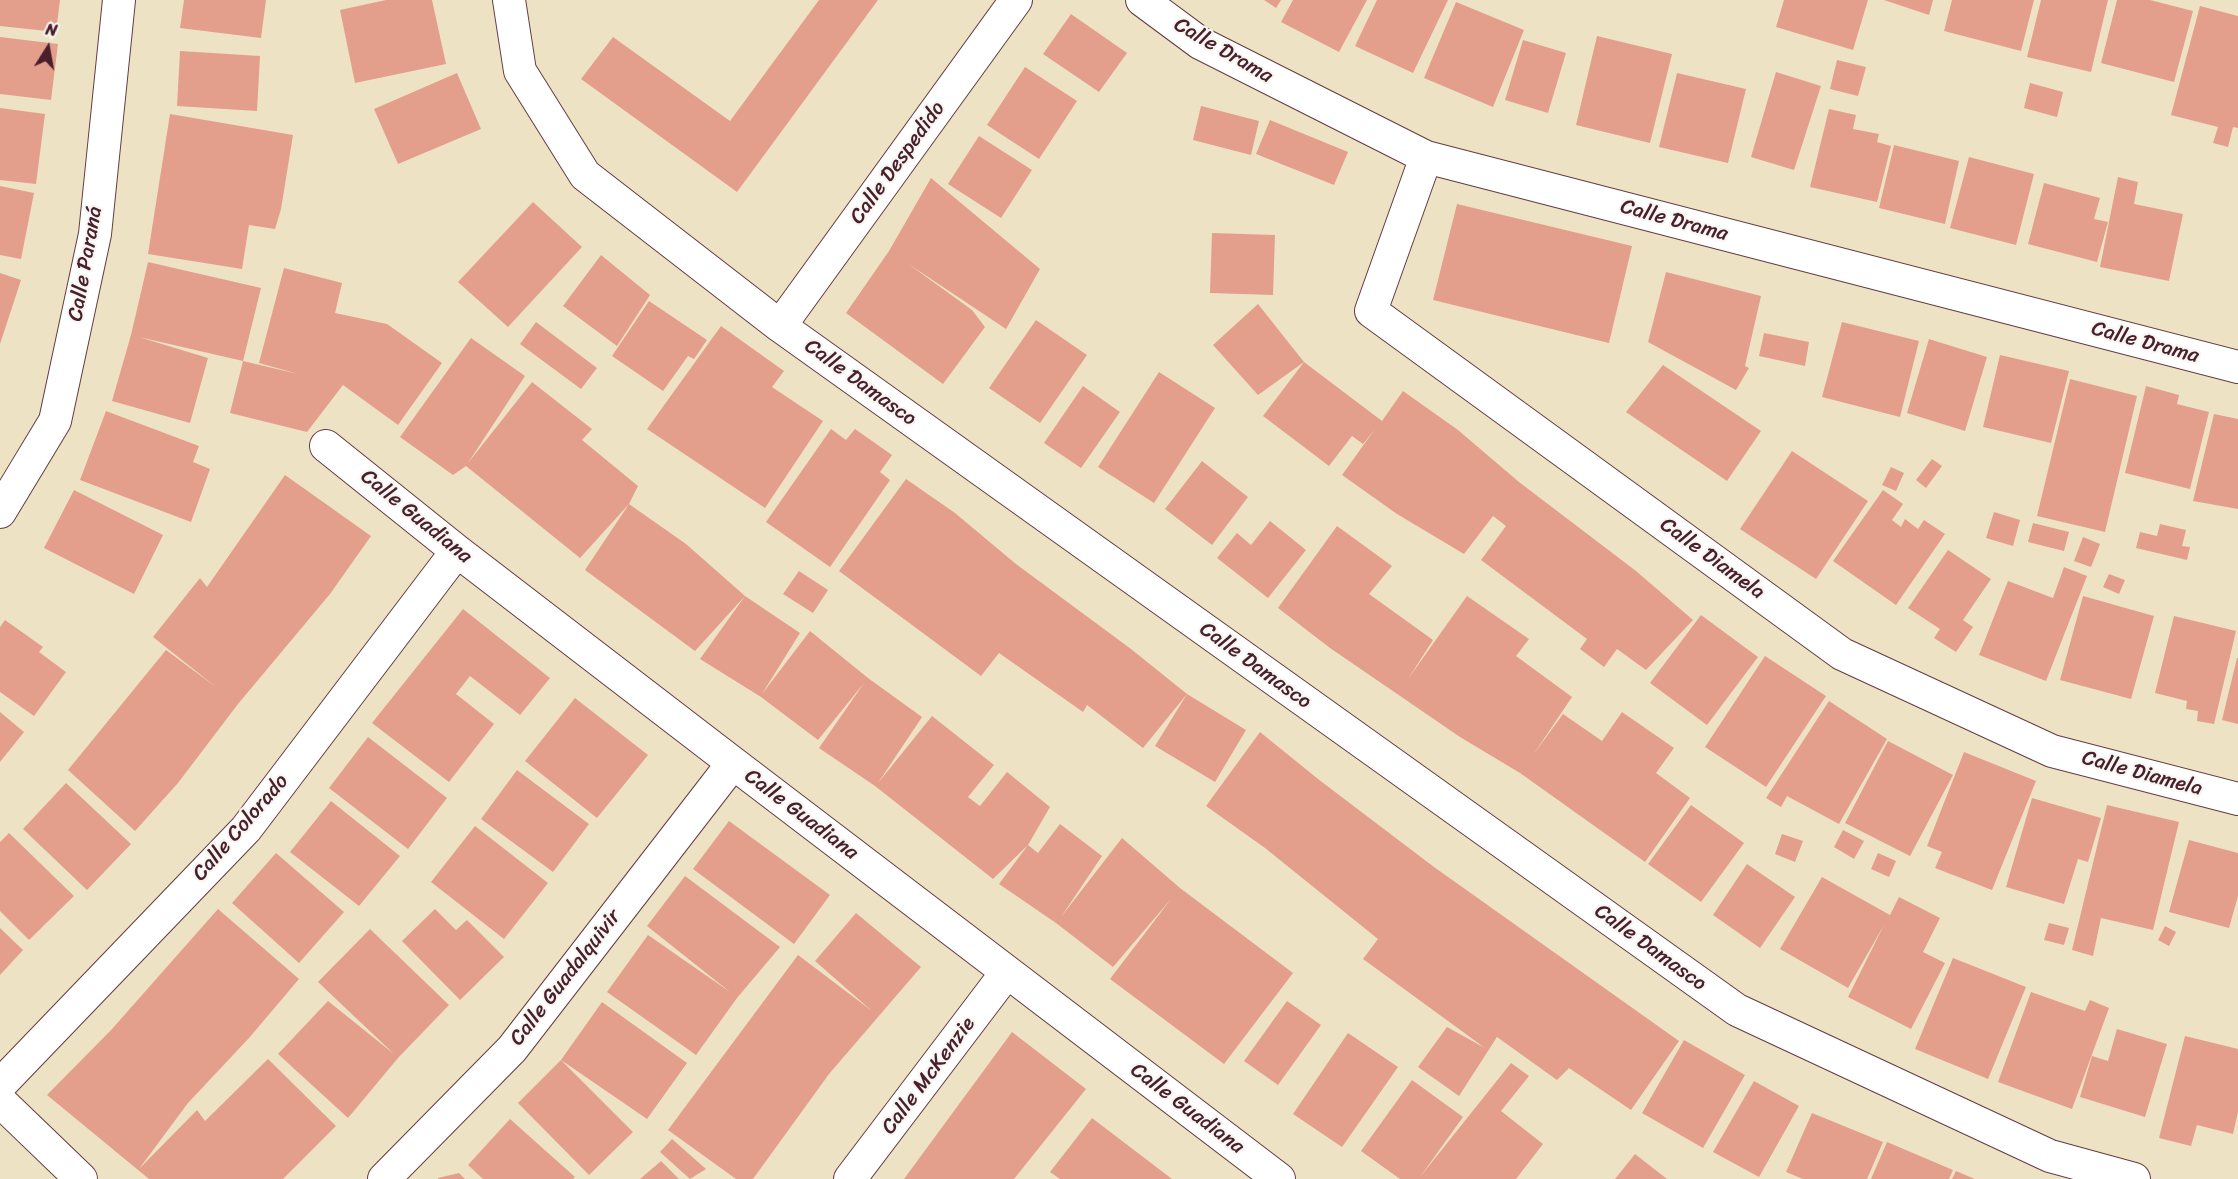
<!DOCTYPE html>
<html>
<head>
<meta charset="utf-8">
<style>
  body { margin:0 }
  #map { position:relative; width:2238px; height:1179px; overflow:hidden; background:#eee2c4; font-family:Sriracha,sans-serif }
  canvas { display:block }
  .north { position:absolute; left:18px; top:18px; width:60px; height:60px; -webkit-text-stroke:4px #f6f6f2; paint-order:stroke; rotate:11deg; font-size:16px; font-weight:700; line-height:24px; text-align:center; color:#4a1f2b }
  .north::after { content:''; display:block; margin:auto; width:21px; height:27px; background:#4a1f2b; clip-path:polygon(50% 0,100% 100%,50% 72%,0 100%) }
</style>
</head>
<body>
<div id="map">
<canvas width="2238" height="1179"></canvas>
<div class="north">N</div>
</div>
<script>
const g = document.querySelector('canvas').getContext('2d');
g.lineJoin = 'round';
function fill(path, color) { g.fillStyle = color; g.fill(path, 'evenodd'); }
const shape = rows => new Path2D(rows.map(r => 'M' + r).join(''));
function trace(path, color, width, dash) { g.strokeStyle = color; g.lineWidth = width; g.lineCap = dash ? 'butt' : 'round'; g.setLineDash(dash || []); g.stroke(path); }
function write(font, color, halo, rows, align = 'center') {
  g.font = font + ' Sriracha,sans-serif'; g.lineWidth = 4.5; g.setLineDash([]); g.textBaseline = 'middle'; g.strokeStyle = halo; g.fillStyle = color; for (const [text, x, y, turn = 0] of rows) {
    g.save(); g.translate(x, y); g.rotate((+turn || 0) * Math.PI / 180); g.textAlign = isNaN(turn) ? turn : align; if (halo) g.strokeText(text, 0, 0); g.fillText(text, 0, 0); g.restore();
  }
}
fill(shape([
  [0,0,60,0,56,32,0,26],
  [184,0,266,0,261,38,180,28],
  [386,0,432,0,446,64,355,83,340,10],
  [819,0,878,0,737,192,581,79,613,37,730,121],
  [1264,0,1281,0,1276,8],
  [1293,0,1367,0,1339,52,1281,22],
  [1377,0,1448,0,1413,73,1355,46],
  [1784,0,1868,0,1853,50,1776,27],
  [1884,0,1933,0,1929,15],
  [1952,0,2034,0,2021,51,1944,31],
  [2041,0,2108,0,2091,72,2027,57],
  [2117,0,2150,0,2193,11,2174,82,2101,63],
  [1456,2,1524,30,1493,107,1424,78],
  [2200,6,2238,16,2238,128,2233,127,2228,147,2213,143,2218,127,2171,115],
  [1071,14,1127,53,1099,92,1043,54],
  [1597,36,1672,54,1650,143,1576,125],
  [0,37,58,44,51,100,0,94],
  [1523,40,1566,53,1548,113,1505,100],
  [180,51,260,56,257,111,177,106],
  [1837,60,1866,67,1858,96,1830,89],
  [1025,67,1077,101,1039,159,987,125],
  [1776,72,1821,86,1794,170,1751,157],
  [457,73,481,129,398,164,374,109],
  [1677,73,1746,89,1728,163,1659,147],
  [2030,83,2063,92,2057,117,2024,108],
  [1201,106,1259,121,1251,155,1193,140],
  [0,108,45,114,36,184,0,180],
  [1829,109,1856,115,1853,129,1879,134,1877,142,1891,146,1877,202,1810,187],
  [170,114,293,135,281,209,275,229,249,225,242,269,148,254],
  [1270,120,1348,152,1334,185,1256,154],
  [979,136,1032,170,1001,218,948,184],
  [1894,145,1959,161,1945,224,1879,208],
  [1969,157,2034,174,2016,245,1950,228],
  [2118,177,2138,182,2134,204,2183,214,2169,281,2100,267],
  [931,178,1040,269,1006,329,907,263,972,310,985,327,943,384,846,313,889,251],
  [2044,183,2100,198,2094,219,2108,222,2097,262,2028,244],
  [0,186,34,193,21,259,0,255],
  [533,202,582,247,508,327,458,282],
  [1457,204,1632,246,1609,343,1433,300],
  [1212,233,1275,235,1273,295,1210,293],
  [601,255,650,295,617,346,563,306],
  [148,262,261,288,243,361,139,337,208,358,190,423,112,401,131,335],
  [284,268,342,283,335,313,387,324,442,363,398,425,343,385,307,432,230,413,243,361,298,374,259,363],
  [1666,272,1761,296,1745,366,1749,368,1736,390,1648,342],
  [0,273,21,280,0,344],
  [649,301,707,340,694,359,688,356,663,391,612,356],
  [1258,304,1304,362,1382,421,1403,391,1458,430,1519,482,1636,571,1693,620,1646,670,1617,649,1604,667,1580,649,1587,639,1481,560,1506,526,1493,516,1464,554,1397,514,1342,475,1375,429,1363,444,1352,436,1329,466,1263,416,1304,362,1258,395,1213,345],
  [1036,320,1087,355,1040,423,989,388],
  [536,322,597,368,581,389,520,344],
  [1842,322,1919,341,1900,417,1822,397],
  [721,326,784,371,772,387,823,421,765,508,647,429],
  [1764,333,1809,342,1805,366,1759,356],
  [471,338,525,376,468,463,532,382,592,429,582,440,638,486,629,504,686,544,745,596,800,633,762,694,810,631,868,678,922,717,878,783,932,716,994,765,968,797,980,806,1007,772,1050,807,1028,845,993,879,875,786,819,748,864,683,818,740,761,697,700,659,745,596,695,651,585,570,629,504,580,558,466,466,453,475,400,437],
  [1929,339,1987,357,1965,431,1907,413],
  [2000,355,2069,371,2051,443,1983,427],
  [1663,365,1761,431,1727,481,1626,412],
  [1159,372,1215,408,1154,503,1098,467],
  [2070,379,2137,396,2105,532,2037,516],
  [1083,386,1120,412,1081,468,1044,443],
  [2146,386,2179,395,2177,404,2209,412,2190,489,2125,473],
  [106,411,199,446,193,462,210,469,191,522,80,480],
  [2214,414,2238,419,2238,509,2193,501],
  [831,429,846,440,855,429,892,455,880,472,890,480,830,567,766,522],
  [1792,451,1868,501,1816,579,1740,529],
  [1932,459,1942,466,1926,488,1916,480],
  [1202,461,1248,497,1212,545,1165,509],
  [1891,467,1904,473,1896,491,1882,485],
  [285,475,371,536,330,594,238,704,178,783,135,831,68,770,166,650,216,687,153,637,200,578,207,587],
  [906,479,955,513,1016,564,1131,649,1187,694,1143,748,1087,705,1083,712,999,653,981,676,839,571],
  [74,490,163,535,134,594,44,548],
  [1883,490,1903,504,1892,520,1901,527,1905,519,1918,529,1924,520,1945,534,1896,605,1833,561],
  [1994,512,2020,520,2013,546,1986,538],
  [1270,521,1306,550,1268,598,1217,558,1237,533,1251,545],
  [2033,523,2069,532,2064,551,2028,542],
  [2160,524,2186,530,2182,546,2190,547,2187,560,2136,548,2140,532,2157,536],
  [1337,526,1392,566,1369,594,1433,640,1408,679,1467,596,1529,639,1516,656,1572,697,1533,755,1563,714,1602,741,1622,712,1674,748,1656,773,1690,798,1645,862,1520,773,1460,737,1330,648,1278,608],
  [2083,537,2100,544,2091,567,2074,561],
  [1948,550,1991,579,1963,620,1973,627,1956,652,1934,638,1940,629,1908,608],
  [2064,567,2087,576,2046,681,1979,655,2008,581,2053,598],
  [799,571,828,590,813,613,783,594],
  [2109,574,2125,580,2119,594,2103,587],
  [2083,596,2154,616,2131,699,2060,680],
  [463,609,550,678,520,715,470,676,456,694,494,724,449,782,372,723],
  [1701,615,1758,657,1707,725,1650,683],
  [2174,616,2236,631,2214,724,2197,721,2198,711,2186,709,2187,701,2155,693],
  [5,620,43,647,39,652,66,672,34,716,0,692,0,627],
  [1765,656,1826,696,1766,787,1705,747],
  [2237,658,2238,658,2238,724,2222,720],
  [1187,694,1246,730,1215,782,1155,746],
  [575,698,648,755,597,818,525,761],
  [1829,701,1887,739,1839,824,1787,796,1781,807,1766,798],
  [0,712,24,732,0,762],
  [1260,732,1318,779,1434,867,1679,1041,1631,1110,1569,1068,1557,1080,1497,1037,1459,1096,1418,1067,1447,1027,1485,1048,1363,959,1378,939,1265,848,1206,806],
  [368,737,447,798,408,849,329,788],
  [1888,741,1953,775,1910,856,1845,823],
  [1964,752,2036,781,1992,890,1935,868,1942,852,1927,846],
  [517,770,589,824,553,872,481,819],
  [66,783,131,844,87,890,23,829],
  [2032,798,2101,818,2088,862,2078,859,2064,904,2006,887],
  [331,801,400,856,359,906,290,852],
  [1691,805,1744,843,1701,902,1648,864],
  [2107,805,2179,822,2153,930,2101,918,2093,956,2072,950],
  [729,821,830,895,794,944,693,869],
  [1060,824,1102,856,1061,917,1122,838,1180,888,1293,973,1224,1064,1110,979,1171,899,1113,967,1056,923,999,884,1028,845,1038,853],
  [475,826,548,883,504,939,431,882],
  [1843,830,1864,841,1854,859,1834,847],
  [9,833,74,896,29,940,0,911,0,842],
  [1782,834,1803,841,1795,862,1775,854],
  [2189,840,2238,853,2238,896,2229,928,2169,912],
  [276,853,344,912,299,963,232,903],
  [1878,853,1896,861,1889,877,1871,869],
  [1747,864,1795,897,1760,948,1713,915],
  [685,876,780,947,737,998,696,1055,607,992,648,935,730,992,647,926],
  [1822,877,1890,915,1899,897,1940,918,1923,952,1945,963,1911,1029,1848,997,1884,925,1848,988,1780,949],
  [218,909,299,979,249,1038,188,1103,139,1169,197,1110,205,1121,268,1059,336,1126,283,1179,149,1179,47,1095,112,1029],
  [435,909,456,930,467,920,504,957,460,1000,402,941],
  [856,913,921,967,829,1074,753,1179,736,1179,668,1130,798,955,872,1011,815,961],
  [2049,923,2069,928,2064,945,2044,940],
  [2165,926,2176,932,2169,946,2158,940],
  [0,928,23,950,0,975],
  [370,929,449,1005,398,1058,348,1118,278,1054,328,1001,394,1054,318,982],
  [1953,958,2026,987,1988,1079,1915,1049],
  [2031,992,2085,1011,2090,1000,2109,1008,2072,1109,1998,1082],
  [1287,1001,1321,1025,1278,1085,1244,1061],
  [602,1002,687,1063,647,1119,561,1060],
  [2117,1029,2167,1044,2145,1117,2080,1097,2092,1056,2108,1061],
  [1012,1032,1086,1089,1014,1179,904,1179],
  [1348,1033,1398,1067,1342,1147,1293,1114],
  [2185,1036,2238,1049,2238,1112,2233,1134,2197,1125,2191,1146,2159,1138],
  [1684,1040,1745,1075,1703,1148,1642,1113],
  [561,1060,633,1132,589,1175,518,1103],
  [1511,1063,1529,1076,1501,1111,1543,1144,1516,1179,1400,1179,1361,1151,1412,1080,1463,1117,1420,1177],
  [1754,1081,1799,1106,1759,1177,1713,1152],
  [1812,1113,1883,1142,1867,1179,1803,1179,1786,1172],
  [1092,1118,1172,1179,1060,1179,1050,1172],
  [510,1119,575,1177,573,1179,483,1179,468,1165],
  [672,1139,706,1169,690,1179,660,1152],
  [1887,1142,1953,1170,1949,1179,1871,1179],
  [1635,1154,1667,1179,1615,1179],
  [661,1161,679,1179,640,1179],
  [1956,1171,1975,1179,1952,1179],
  [459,1173,465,1179,438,1179,438,1178]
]), '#e39f8c');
const street = shape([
  [509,0,520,71,585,175,780,326,1737,1010,2050,1156,2134,1179],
  [1142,0,1200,43,1426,157,2238,367],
  [1426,157,1371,311,1842,654,2052,751,2238,799],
  [780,326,1016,0],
  [326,446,457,551,733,763,1279,1179],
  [0,512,55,421,95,234,119,0],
  [0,1085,246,829,457,551],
  [0,1101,81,1179],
  [384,1179,512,1049,733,763],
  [850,1179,1007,972]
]);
trace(street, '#633c42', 34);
trace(street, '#fff', 32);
write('21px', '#4a1f2b', '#f6f6f2', [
  ["Calle Drama",1223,51,30],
  ["Calle Despedido",898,163,-54],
  ["Calle Drama",1674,221,15],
  ["Calle Paraná",86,264,-80],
  ["Calle Drama",2145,343,15],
  ["Calle Damasco",860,383,36],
  ["Calle Guadiana",416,517,39],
  ["Calle Diamela",1712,559,36],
  ["Calle Damasco",1255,666,36],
  ["Calle Diamela",2142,774,15],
  ["Calle Guadiana",801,815,37],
  ["Calle Colorado",241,828,-49],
  ["Calle Damasco",1650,948,36],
  ["Calle Guadalquivir",566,978,-52],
  ["Calle McKenzie",929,1076,-53],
  ["Calle Guadiana",1187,1109,37]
]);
</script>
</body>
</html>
